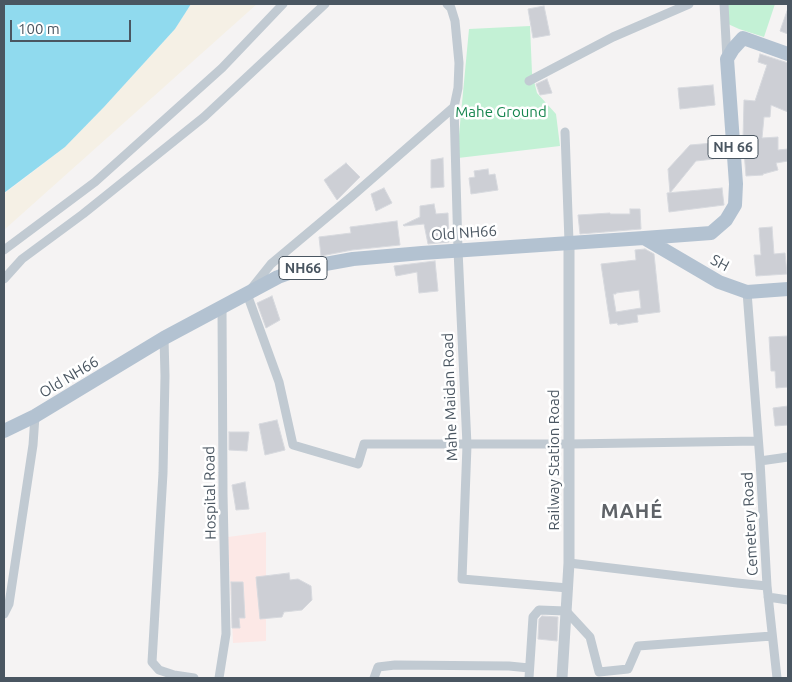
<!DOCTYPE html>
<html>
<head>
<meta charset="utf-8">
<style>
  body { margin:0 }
  #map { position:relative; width:792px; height:682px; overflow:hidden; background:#f5f3f3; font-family:Ubuntu,sans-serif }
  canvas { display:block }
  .frame { position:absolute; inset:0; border:5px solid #4a5661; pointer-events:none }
  .scale { position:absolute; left:10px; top:20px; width:121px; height:22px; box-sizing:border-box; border:2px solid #4a5661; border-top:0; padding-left:6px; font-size:15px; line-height:18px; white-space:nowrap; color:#4a5661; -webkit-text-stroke:4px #fff; paint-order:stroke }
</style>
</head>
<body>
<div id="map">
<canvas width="792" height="682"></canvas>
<div class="frame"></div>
<div class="scale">100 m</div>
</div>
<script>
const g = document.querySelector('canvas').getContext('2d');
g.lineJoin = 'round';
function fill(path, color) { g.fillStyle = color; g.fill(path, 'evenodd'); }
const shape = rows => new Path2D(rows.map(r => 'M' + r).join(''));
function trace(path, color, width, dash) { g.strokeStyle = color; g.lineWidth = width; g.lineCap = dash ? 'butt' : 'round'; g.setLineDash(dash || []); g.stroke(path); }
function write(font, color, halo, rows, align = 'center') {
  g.font = font + ' Ubuntu,sans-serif'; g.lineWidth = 5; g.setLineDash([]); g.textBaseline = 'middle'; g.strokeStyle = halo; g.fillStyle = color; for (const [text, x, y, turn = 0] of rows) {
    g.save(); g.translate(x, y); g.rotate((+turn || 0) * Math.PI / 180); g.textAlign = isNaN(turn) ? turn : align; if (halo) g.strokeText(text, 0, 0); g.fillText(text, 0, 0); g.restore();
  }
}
fill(shape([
  [266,532,266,641,233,643,228,537]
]), '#fce8e6');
fill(shape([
  [728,4,775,4,764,37,739,29,728,24],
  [530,26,532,73,537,93,556,114,560,146,458,158,459,135,469,29]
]), '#c3f1d5');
fill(shape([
  [191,4,257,4,4,230,4,194,65,147,104,107,175,29]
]), '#f5f0e5');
fill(shape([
  [4,4,191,4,175,29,104,107,65,147,4,193]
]), '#90daee');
const building = shape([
  [544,6,550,35,533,38,528,9,544,6],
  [787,11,788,11,788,34,780,31,787,11],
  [760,54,788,63,788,112,771,105,770,117,764,117,762,138,778,137,778,150,788,149,788,161,776,163,778,170,763,174,763,175,746,176,743,139,744,100,755,101,767,65,758,62,760,54],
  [547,79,552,93,540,95,536,84,547,79],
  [713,85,715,105,680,109,678,88,713,85],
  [713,143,714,159,696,161,670,193,668,169,690,145,713,143],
  [443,158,444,187,431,188,431,160,443,158],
  [346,163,360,177,337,200,324,180,346,163],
  [488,169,489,175,495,174,498,190,471,194,469,178,475,177,474,171,488,169],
  [384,188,392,203,376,211,371,194,384,188],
  [722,188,724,205,669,212,667,193,722,188],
  [434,204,436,214,448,213,449,242,428,244,424,224,404,226,403,225,420,217,420,206,434,204],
  [630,209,640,209,641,229,580,234,578,215,610,213,610,214,630,214,630,209],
  [397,221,400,245,352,250,321,256,319,237,351,233,350,227,397,221],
  [772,227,774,254,785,253,787,274,756,276,754,255,761,255,759,228,772,227],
  [645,249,654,254,660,312,637,315,638,322,618,325,617,323,610,324,601,264,636,260,635,250,645,249],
  [639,290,641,308,616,312,613,294,616,294,616,293,639,290],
  [435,261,438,291,419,293,417,272,396,276,394,266,435,261],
  [272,296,280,320,266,328,257,303,272,296],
  [788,336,788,387,776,388,775,371,771,371,769,337,788,336],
  [788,406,788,425,775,426,773,408,788,406],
  [277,420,285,450,265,455,259,424,277,420],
  [229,432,249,432,247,451,229,450,229,432],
  [245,482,249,509,236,510,232,485,245,482],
  [289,573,290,580,298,579,311,586,312,600,302,610,284,612,282,617,260,619,256,577,289,573],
  [231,582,243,582,245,618,239,618,240,628,232,628,231,582],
  [542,616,558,617,557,641,538,639,539,619,542,616]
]);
fill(building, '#cdcfd5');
trace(building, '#d7d9de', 1);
trace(shape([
  [447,4,451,8,455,21,459,63,458,88,454,107,458,250,467,445,462,579,568,588],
  [724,4,727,59],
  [529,81,613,37,689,4],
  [454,107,351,197,271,264,247,294,279,382,293,445,358,464,364,444,569,444,758,441],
  [565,132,569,242],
  [4,250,95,182,222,68,283,4],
  [4,279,22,259,83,214,204,117,325,4],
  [164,338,165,376,163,473,152,662,159,670,174,675,194,678],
  [760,461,788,457],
  [569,563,737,583,767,586,760,461,747,292],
  [767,586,777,678],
  [768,597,788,600],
  [4,614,9,604,33,445,35,416],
  [219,678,226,634,223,494,222,307],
  [374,678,378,667,395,665,509,666,529,668],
  [529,678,533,617,539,610,566,611,590,637,599,672,628,669,638,646,772,636]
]), '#c1cad2', 9);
trace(shape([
  [562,678,569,563,569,242]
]), '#c1cad2', 11);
trace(shape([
  [644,238,719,282,747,292,788,289],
  [4,431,35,416,164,338,278,277,303,268,353,259,422,253,644,238,711,233,726,220,735,205,736,184,727,59,733,49,743,38,788,54]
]), '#b3c2d1', 14);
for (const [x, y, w] of [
  [733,147,50],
  [303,268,48]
]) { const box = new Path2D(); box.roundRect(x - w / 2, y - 11.5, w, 23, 4); g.fillStyle = '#fff'; g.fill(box); trace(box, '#4a5661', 1); }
write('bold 14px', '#4a5661', null, [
  ["NH 66",733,147],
  ["NH66",303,268]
]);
write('15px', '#17864f', '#fff', [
  ["Mahe Ground",501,112]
]);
write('15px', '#4a5661', '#fff', [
  ["Old NH66",464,233,-4],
  ["SH",720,263,28],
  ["Old NH66",69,377,-31],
  ["Mahe Maidan Road",450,397,-92],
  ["Railway Station Road",554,460,-90],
  ["Hospital Road",210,493,-91],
  ["Cemetery Road",750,524,-93]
]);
g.letterSpacing = '1px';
write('bold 20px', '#5f6368', '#fff', [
  ["MAHÉ",632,511]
]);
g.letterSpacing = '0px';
</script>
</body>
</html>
